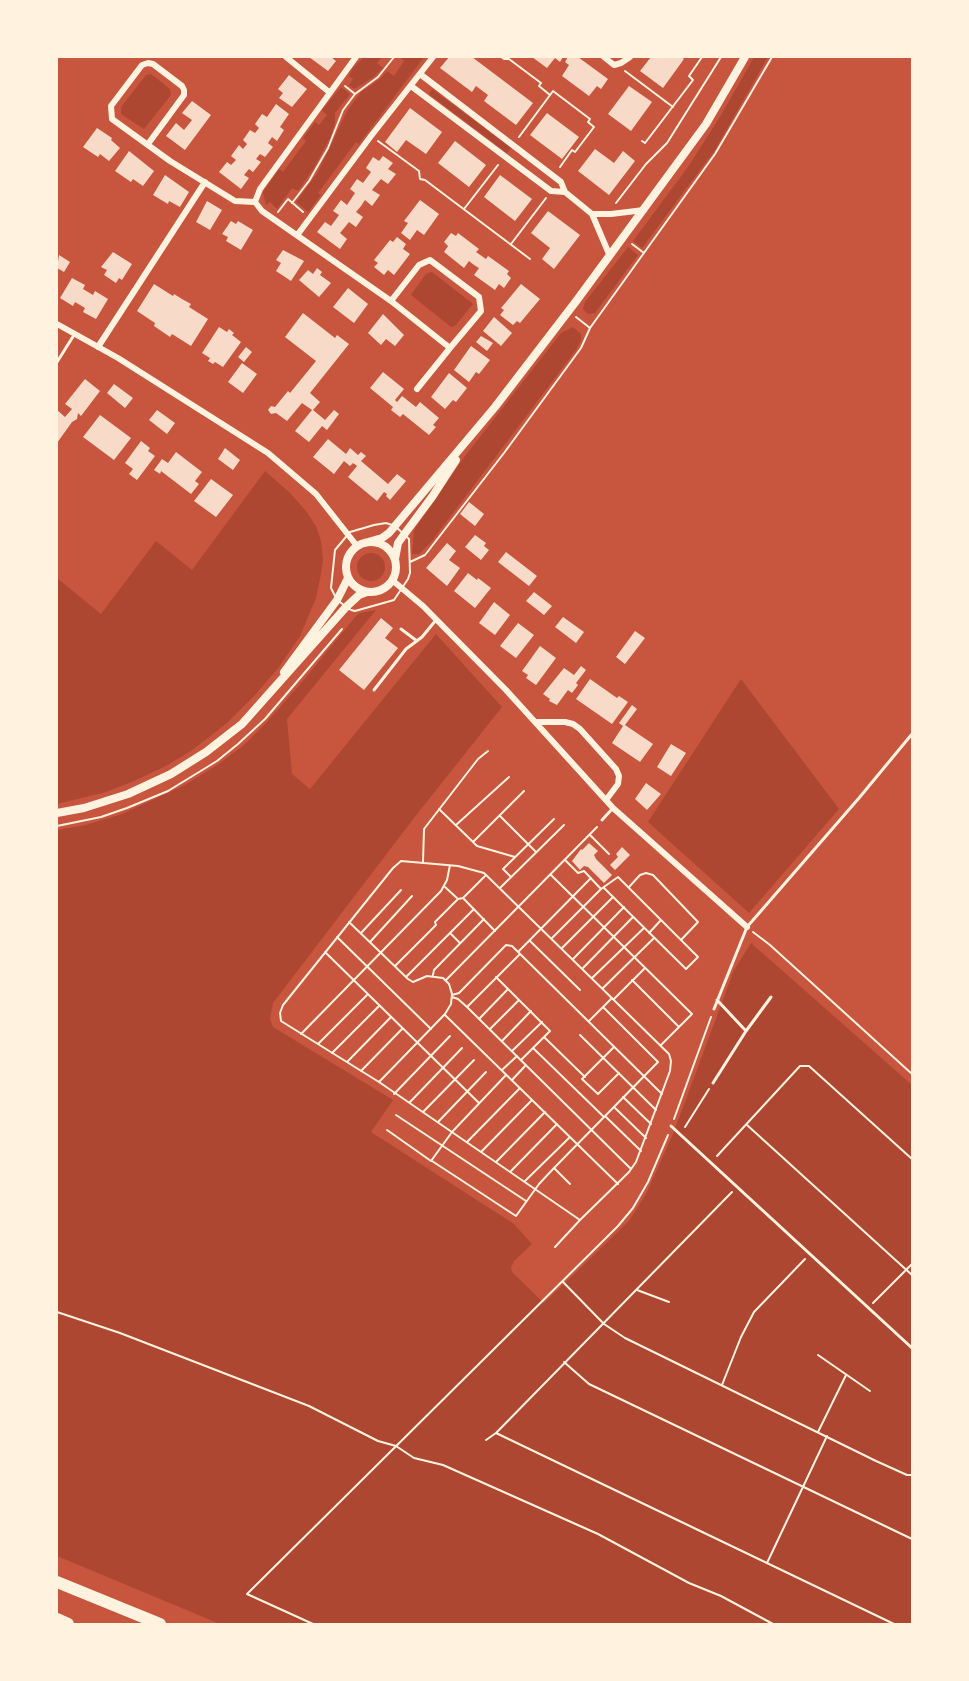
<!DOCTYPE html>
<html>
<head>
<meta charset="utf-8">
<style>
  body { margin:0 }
  #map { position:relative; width:969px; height:1681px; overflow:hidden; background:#c8553d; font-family:"Titillium Web",sans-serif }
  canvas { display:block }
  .frame { position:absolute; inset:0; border:58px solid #fff3e0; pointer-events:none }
</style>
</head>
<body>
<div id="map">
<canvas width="969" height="1681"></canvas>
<div class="frame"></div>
</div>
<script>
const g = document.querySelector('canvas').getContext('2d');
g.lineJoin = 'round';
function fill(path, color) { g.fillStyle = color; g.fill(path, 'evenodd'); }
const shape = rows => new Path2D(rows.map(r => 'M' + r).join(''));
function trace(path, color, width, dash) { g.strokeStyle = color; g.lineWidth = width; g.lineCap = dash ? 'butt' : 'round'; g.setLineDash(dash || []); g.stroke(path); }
fill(shape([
  [364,57,382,57,377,63,383,68,372,78,354,89,349,85,353,79,349,76,353,68],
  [400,57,424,57,359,144,356,142,318,193,321,195,308,212,296,202,318,172,347,111,361,92,381,78,387,71,394,76,404,61],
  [754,57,768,57,715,150,642,248,633,241,688,167,721,115],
  [151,74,170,89,171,95,144,129,121,114,121,107,146,75],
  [341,87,350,94,335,113,335,123,331,136,314,168,298,191,292,188,277,209,270,202,266,205,263,193,265,189,279,169,283,172,306,141,303,138,315,122,319,125,327,115,322,110],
  [432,89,511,148,507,153,429,94],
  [628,247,638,255,595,313,588,314,583,309,585,302],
  [432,272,473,304,455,326,451,327,411,295,426,274],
  [573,327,581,334,581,340,576,350,432,541,419,554,412,554,414,530,465,456,561,333],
  [265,471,290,493,306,511,316,526,321,541,323,560,320,579,316,598,300,636,279,667,255,695,227,723,191,751,164,767,134,781,106,792,57,804,57,578,101,614,156,541,192,570],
  '357 567a14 14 0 1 1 28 0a14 14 0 1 1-28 0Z',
  [376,610,287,719,292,774,310,789,436,634,502,707,414,818,273,1003,270,1019,273,1027,393,1100,371,1132,514,1224,532,1244,514,1261,511,1268,512,1272,544,1303,629,1221,646,1194,673,1134,734,970,751,943,912,1085,912,1624,220,1624,57,1556,57,830,86,825,122,814,185,785,217,765,244,745,265,724,302,682,356,616,360,613],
  [741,679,839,809,749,913,648,822]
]), '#ae4732');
fill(shape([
  [309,57,331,57,336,61,328,71],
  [449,57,472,57,533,103,516,125,484,101,488,95,476,86,472,92,440,68],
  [532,57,563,57,560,62,555,58,547,68],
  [568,57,578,57,608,79,601,89,597,86,589,96,562,76,569,65,565,62],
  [651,57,681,57,684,59,663,88,640,71],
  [289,75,307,89,292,107,279,98,283,93,278,89],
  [629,86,652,102,631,131,608,114],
  [192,101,211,115,185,150,166,136,176,123,184,130,192,120,182,113],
  [276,104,289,114,280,127,284,130,277,141,272,137,268,143,273,147,265,157,260,154,256,159,261,162,253,172,249,169,244,175,249,178,241,189,219,172,227,162,231,165,236,160,231,156,239,145,243,149,247,144,243,140,250,130,255,133,259,128,255,124,262,114,267,117],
  [410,108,442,132,426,154,406,140,397,152,385,142],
  [547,113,579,137,562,159,530,135],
  [97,128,112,138,111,140,120,148,109,161,100,154,98,157,83,147],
  [455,141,486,165,469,187,438,163],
  [595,149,614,163,623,151,635,161,609,195,578,171],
  [129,151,154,171,143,186,133,179,131,182,115,171],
  [383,156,393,163,388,169,396,174,388,184,381,179,372,190,380,195,372,206,365,200,361,206,356,212,363,217,356,227,349,222,345,227,340,233,347,239,340,249,317,232,325,222,331,226,339,215,333,211,341,200,347,205,355,193,350,189,357,179,363,183,371,172,366,168,373,157,379,161],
  [165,175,189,192,180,207,169,201,168,204,153,195],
  [500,175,532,199,515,221,484,197],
  [420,200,439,214,424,235,417,230,410,240,401,233,408,223,404,221],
  [207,201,222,210,210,230,196,222],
  [548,211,580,235,554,269,542,259,550,248,531,233],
  [231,221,236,224,238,221,253,230,241,250,226,241,228,237,222,234],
  [451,233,456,236,458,233,479,249,476,252,486,259,488,256,509,271,507,274,511,278,504,288,499,284,495,290,474,275,479,268,474,265,469,261,464,268,444,252,448,246,444,242],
  [397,237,406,244,403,249,410,254,394,275,388,270,384,275,374,267,378,263,374,260,390,240,393,242],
  [283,250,304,261,291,281,276,271,281,263,276,260],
  [113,252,132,264,122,280,119,278,116,283,104,275,107,270,101,267],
  [59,255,70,262,64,272,57,268],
  [317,268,322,272,320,275,331,283,319,297,299,280,308,270,313,274],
  [72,278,85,285,83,289,93,295,95,291,108,299,96,319,83,312,85,308,75,302,73,306,60,298],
  [154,284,173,296,174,294,182,299,191,304,189,307,208,319,191,346,172,334,170,337,154,326,155,323,137,311],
  [521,284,540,299,520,323,517,321,513,325,500,315,504,310,501,308],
  [348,288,368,304,354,323,333,307],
  [303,313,335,338,337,335,349,344,310,393,320,402,313,410,325,420,334,410,339,414,327,430,322,426,309,442,295,431,312,410,302,403,287,421,276,413,271,414,268,410,271,406,275,407,288,391,290,393,316,361,285,337],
  [383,314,404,335,395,346,386,339,381,345,368,333],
  [494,317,512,333,501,346,483,331],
  [219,327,227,332,229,329,234,333,232,335,241,342,223,367,215,362,213,364,208,361,210,358,202,353],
  [481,336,493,343,487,351,476,342],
  [471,346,490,360,479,374,476,372,469,382,454,370],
  [246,347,252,352,244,362,238,357],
  [242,363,257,374,243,393,228,382],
  [383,372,404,389,395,400,397,402,402,396,416,407,420,402,439,418,433,425,436,427,429,435,403,414,400,417,391,410,393,407,370,388],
  [449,373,467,388,456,402,453,400,445,409,431,397],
  [85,379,100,391,81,416,78,413,77,419,72,422,57,443,57,410,65,417,72,409,65,404],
  [114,384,133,398,125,408,107,393],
  [157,410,175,423,167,434,149,420],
  [100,415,131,438,114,460,83,437],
  [328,439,346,454,350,448,358,455,361,452,366,456,361,461,388,484,397,474,406,481,390,500,386,496,387,494,384,492,377,501,348,477,357,466,353,463,350,466,344,461,334,474,313,457],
  [141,441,150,448,148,451,155,456,137,480,129,474,133,469,125,463],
  [225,448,240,460,233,470,218,459],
  [176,452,202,472,195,481,199,484,191,494,161,471,160,474,154,470,162,459,168,463],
  [211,479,233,495,216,517,194,501],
  [469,502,484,514,475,526,460,514],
  [475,535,486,543,484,546,489,550,481,560,465,547],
  [447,543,456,551,449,560,460,568,447,586,426,568],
  [506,552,537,576,529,586,498,562],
  [468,573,477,580,478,578,491,588,475,608,454,591],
  [534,592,552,606,544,615,526,601],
  [494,602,510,615,495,635,479,623],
  [563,617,584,632,576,643,555,627],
  [381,618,393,628,385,638,398,648,364,690,339,670],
  [518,623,534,635,516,658,500,646],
  [635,631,645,638,625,664,616,657],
  [540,646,556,658,536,685,526,678,528,675,522,671],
  [581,666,586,670,576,683,578,685,572,693,568,690,557,705,549,701,550,699,543,694,564,668,574,675],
  [590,679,617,698,619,696,628,702,612,724,576,699],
  [632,705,637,709,625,725,653,744,640,762,612,743,623,726,619,723],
  [671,744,686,753,671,776,657,767],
  [646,783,661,794,647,810,635,799],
  [589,843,598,851,594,855,596,859,612,875,604,883,588,867,584,866,580,870,572,861,581,849,582,850],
  [622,847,630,855,615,870,610,865,618,857,616,854]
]), '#f7dbc8');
trace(shape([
  [501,57,504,59,509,59,541,83,539,86,550,95],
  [625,71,673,107],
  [345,86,355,94],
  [519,137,553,91,590,119,588,122,594,127,575,152,572,150,560,167],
  [378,141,419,171,420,179,425,180,530,259],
  [642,141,645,143,693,80,689,76,702,57],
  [292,203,309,181,328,148,343,110,355,94,378,77,394,57],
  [616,203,646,164,667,143,721,57],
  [464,209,498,165],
  [278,212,288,199,303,212],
  [511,244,546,198],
  [632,244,644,253],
  [576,317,590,328],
  [386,523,395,526,409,539,410,573,408,579,394,600,355,611,351,610,337,600,331,588,335,550,350,532,374,525,386,523],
  [410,562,425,555,504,453,581,348,590,328,715,154,772,57],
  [439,809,473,842],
  [500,816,536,852],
  [456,825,509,777],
  [57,826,101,817,127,808,168,791,217,761,238,744,265,719,342,629],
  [590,835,609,854],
  [515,857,477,846,473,842,524,791],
  [565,860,578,873,584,871,601,889],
  [423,862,424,829,478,759,488,751],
  [551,875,692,1014,661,1045],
  [511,877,503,869,554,819],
  [445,887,458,899,463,898,495,931],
  [629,887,640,875,646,873,653,875,698,922,681,940],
  [500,888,564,825],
  [463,898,486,875],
  [349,922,408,979,413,982,427,976,443,978,449,984,452,994,451,1004,445,1014,379,1082],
  [753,932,770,945,912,1074],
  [361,933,401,890],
  [450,933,460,943],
  [649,933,661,920],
  [337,937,431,1029],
  [552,938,601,889,618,877,698,957,686,969,604,888],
  [530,941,580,990],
  [370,942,412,896],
  [562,948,613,897],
  [325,952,479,1103],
  [518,952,591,878],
  [573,959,624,907],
  [395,966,436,925,435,922,458,899],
  [583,968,633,917],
  [433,975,434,970,484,919],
  [406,977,474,909],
  [496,977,550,1031,521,1060],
  [592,978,644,928],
  [446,980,597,827],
  [632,980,679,1027],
  [603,988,654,938],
  [452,995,459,993,506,945,512,946,662,1094],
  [452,997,458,999,467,1007,631,1169],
  [614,999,645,968],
  [467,1007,520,954],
  [445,1015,618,1184],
  [479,1019,508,989],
  [589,1021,612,998],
  [490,1029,519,1000],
  [301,1034,441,891,447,880,450,865],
  [580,1035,656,1110],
  [544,1037,585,1077],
  [502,1041,531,1011],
  [318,1044,367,995],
  [614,1047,582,1079,598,1094,619,1073],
  [533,1048,604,1117],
  [512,1051,542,1022],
  [332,1053,379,1006],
  [347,1062,391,1017],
  [502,1070,517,1056],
  [361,1071,402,1029],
  [512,1080,526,1065],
  [394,1094,450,1036],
  [623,1097,651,1124],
  [410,1102,462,1048],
  [614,1107,646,1138],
  [423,1112,474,1060],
  [396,1115,526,1201],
  [605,1116,641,1151],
  [674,1119,711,1017],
  [438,1122,486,1072],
  [747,1125,912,1275],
  [685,1127,709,1089],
  [387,1130,431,1161,452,1132,506,1075],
  [467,1142,520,1088],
  [481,1152,532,1100],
  [717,1156,800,1066,809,1066,912,1159],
  [432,1161,516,1216,539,1184,554,1168],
  [496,1162,545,1112],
  [511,1171,557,1124],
  [525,1181,570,1137],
  [570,1184,554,1168,658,1062,603,1007],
  [732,1192,496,1433,894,1624],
  [555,1247,580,1220,379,1082,281,1021,280,1013,283,1005,393,868,401,861,458,866,484,873,669,1054,671,1061,670,1071,636,1162,629,1172,580,1220],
  [563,1282,604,1324,625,1338,876,1461,907,1475,912,1475],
  [637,1290,669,1302],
  [873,1303,912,1264],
  [57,1312,120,1333,309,1406,378,1441,396,1446,414,1458,443,1465,598,1534,689,1583,721,1596,773,1624],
  [818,1355,870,1391],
  [564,1362,589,1384,912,1539],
  [722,1385,741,1337,754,1312,805,1259],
  [818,1432,846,1375],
  [486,1440,496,1433],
  [767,1563,827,1436],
  [313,1624,247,1594,618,1226,633,1208,648,1182,668,1135]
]), '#fff3e0', 2);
trace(shape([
  [57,362,74,335],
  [401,629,417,641],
  [374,690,406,649,422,637,436,620],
  [602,820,613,808],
  [714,1009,747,927,859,798,912,734],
  [746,1031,771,997],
  [713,1083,746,1031,717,1000],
  [671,1126,912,1348]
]), '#fff3e0', 3);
trace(shape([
  [286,57,329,92],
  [604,57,614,65,621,63,630,57],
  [420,74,561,182,565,192,592,214,609,254],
  [411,86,551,191,565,192],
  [148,144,184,95,184,90,182,86,153,64,148,63,142,65,111,106,112,119,170,161,235,201,255,202,262,211,391,301,450,348,481,311,479,297,430,260,419,265,391,301],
  [255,202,260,189,356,57],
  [592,214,611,214,644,210],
  [298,234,371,136,433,57],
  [57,324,118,358,268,453,316,494,357,546],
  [98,347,205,182],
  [417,389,450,348],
  [392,580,423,606,506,690,613,808,747,927],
  [536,722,565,722,573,724,580,729,616,769,619,776,618,784,606,800]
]), '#fff3e0', 6);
trace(shape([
  [368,542,382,538,389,533,495,407,577,300,706,124,745,57],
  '346 567a25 25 0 1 1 50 0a25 25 0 1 1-50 0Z',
  [395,559,398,543,403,536,432,497,456,460],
  [284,672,337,600,348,578],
  [57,813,84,808,128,794,171,774,206,752,242,724,346,607,359,595,367,592]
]), '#fff3e0', 8);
trace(shape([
  [57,1582,160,1624],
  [57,1619,68,1624]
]), '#fff3e0', 12);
</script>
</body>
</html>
